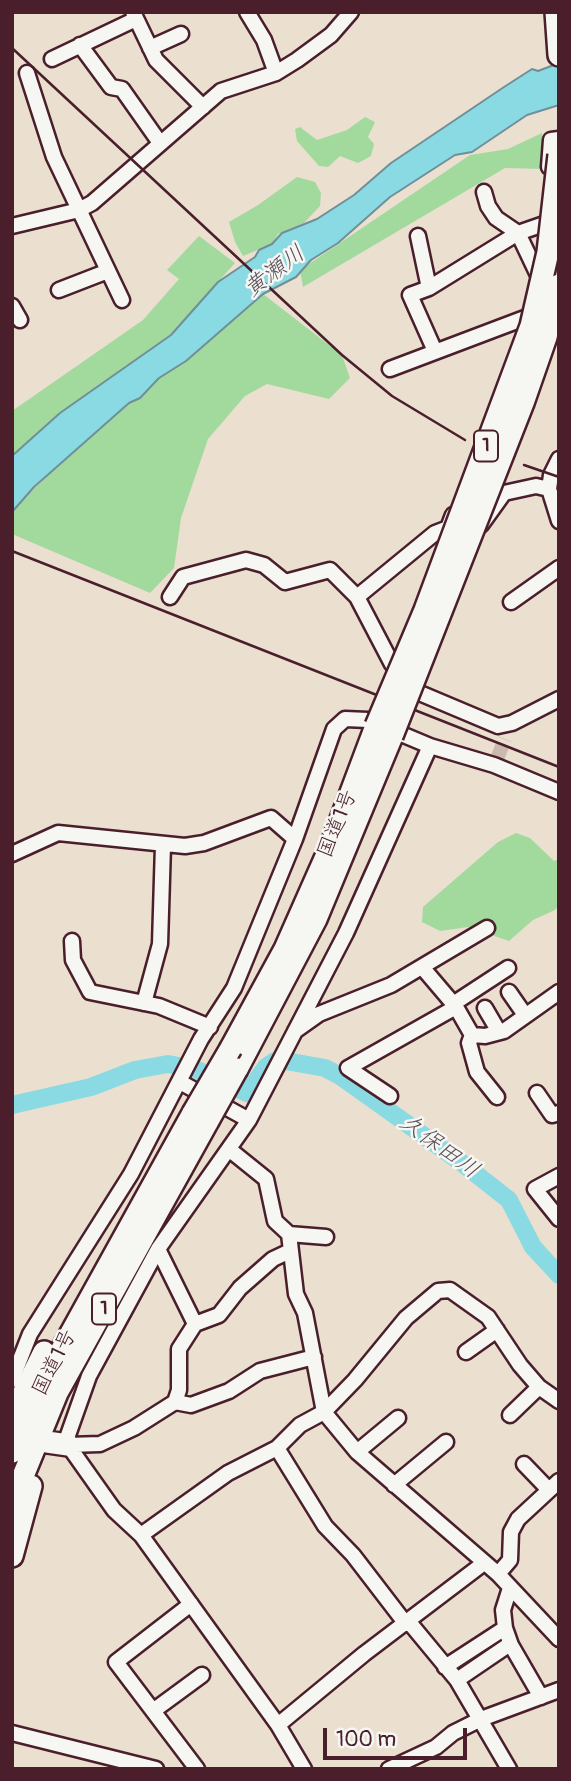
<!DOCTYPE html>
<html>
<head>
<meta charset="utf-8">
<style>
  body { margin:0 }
  #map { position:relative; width:571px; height:1781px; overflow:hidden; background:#ebdfd0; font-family:Pangolin,sans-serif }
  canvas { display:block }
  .frame { position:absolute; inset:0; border:14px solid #4a1f2b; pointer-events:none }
  .scale { position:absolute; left:323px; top:1728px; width:144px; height:32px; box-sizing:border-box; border:4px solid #4a1f2b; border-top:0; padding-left:9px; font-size:21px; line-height:24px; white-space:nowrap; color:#4a1f2b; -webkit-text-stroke:5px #f6f6f2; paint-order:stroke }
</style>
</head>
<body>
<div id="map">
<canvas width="571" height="1781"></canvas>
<div class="frame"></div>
<div class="scale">100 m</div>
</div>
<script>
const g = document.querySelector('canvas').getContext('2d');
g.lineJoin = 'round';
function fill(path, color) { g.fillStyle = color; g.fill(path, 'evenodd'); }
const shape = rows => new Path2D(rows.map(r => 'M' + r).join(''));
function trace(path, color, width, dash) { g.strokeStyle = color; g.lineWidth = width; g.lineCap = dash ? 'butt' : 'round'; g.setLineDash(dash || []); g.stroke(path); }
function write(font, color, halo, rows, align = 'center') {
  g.font = font + ' Pangolin,"Klee One",sans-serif'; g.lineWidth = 5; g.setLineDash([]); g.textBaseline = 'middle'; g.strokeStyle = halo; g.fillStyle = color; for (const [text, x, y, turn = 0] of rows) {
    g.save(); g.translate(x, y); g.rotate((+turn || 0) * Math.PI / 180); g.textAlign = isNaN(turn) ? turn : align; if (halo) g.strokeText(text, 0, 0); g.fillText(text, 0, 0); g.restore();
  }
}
fill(shape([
  [365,117,375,122,368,137,374,144,371,156,358,163,340,156,328,167,319,166,297,141,295,129,300,127,317,140,347,130],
  [542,133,543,169,505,168,303,287,300,270,470,155,508,149],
  [297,177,315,182,321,193,320,206,304,223,278,234,272,244,243,256,235,242,229,222,258,205],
  [199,236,235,263,171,334,118,372,12,464,12,411,143,320,179,279,167,270],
  [263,294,342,355,350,378,329,399,267,384,245,396,208,439,181,518,174,568,150,593,12,534,12,514,19,503,104,423],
  [516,833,530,838,554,861,559,859,559,905,555,910,533,920,509,941,468,927,440,931,422,922,423,907,498,842]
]), '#a2da9e');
const water = shape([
  [559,63,559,105,527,115,472,152,455,155,390,197,338,243,311,260,296,277,263,294,186,361,159,378,140,398,129,403,34,487,12,512,12,456,60,413,171,335,218,282,255,257,259,250,272,244,282,233,317,219,354,195,391,163,504,87,532,69,538,71,559,63]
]);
fill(water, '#89dae2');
trace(water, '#708f99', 2);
trace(shape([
  [286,1061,325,1068,340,1076,462,1163,509,1200,533,1247,559,1275],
  [12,1105,91,1087,135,1070,168,1064,195,1069,247,1093,266,1067,275,1061]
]), '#89dae2', 18);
trace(shape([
  [497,759,505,739]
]), '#cbb9af', 14, [14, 7]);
const minor = shape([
  [133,12,156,60,203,107],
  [247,12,264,40,276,73],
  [80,45,111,87,122,89,160,143],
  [150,48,181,34],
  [52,59,136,19],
  [27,73,54,157,122,300],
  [549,167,551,140,559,139],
  [484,192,488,206,496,218,518,233,537,273],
  [12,226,79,210,92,203,221,91,276,73,297,60,331,35,351,12],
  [418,236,429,288,410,295,434,349],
  [429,288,518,233,544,224],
  [59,290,108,271],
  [12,306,20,320],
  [390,369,538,313],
  [559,459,551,475,549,489,559,521],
  [481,525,504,493,536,486,549,489],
  [170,597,183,577,246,560,264,565,285,582,330,570,357,597,392,664],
  [357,597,435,533,448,528,453,515],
  [511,602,559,568],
  [403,686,498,726,512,723,559,699],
  [12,854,58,833,185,846,204,843,271,818,295,839],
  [72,941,73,960,90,992,159,1006,210,1027],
  [422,967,456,1007,472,1035,485,1036,504,1031,559,992],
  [509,992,525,1015],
  [144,1003,160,944,163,845],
  [453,1004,508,968],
  [485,1008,499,1032],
  [295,1031,319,1014,391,985,487,928],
  [472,1035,469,1043,477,1072,497,1097],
  [180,1082,249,1120],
  [537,1093,552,1115,559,1113],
  [390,1096,348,1068,456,1007],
  [230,1150,266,1179,275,1221,289,1234,326,1237],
  [559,1176,535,1189,559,1219],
  [289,1234,296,1294,305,1313,324,1412,357,1452,498,1574,559,1639],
  [158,1249,195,1324],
  [466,1352,497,1330],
  [12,1380,30,1334,131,1174,201,1039,234,988,295,839,334,729,345,719,368,720,430,746,494,765,559,792],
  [175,1402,179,1390,179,1349,195,1324,219,1315,240,1288,273,1259,290,1251],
  [510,1415,539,1387],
  [68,1445,100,1444,134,1428,175,1402,191,1405,229,1391,260,1371,314,1357],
  [277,1448,325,1526,353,1555,406,1624],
  [357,1452,398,1418],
  [524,1464,549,1490],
  [394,1485,446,1442],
  [141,1535,228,1473,277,1448,300,1425,324,1412,355,1380,406,1318,438,1291,450,1290,488,1317,520,1365,539,1387,559,1401],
  [498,1574,510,1560,511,1532,518,1519,559,1481],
  [510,1588,503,1610,505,1628,511,1645,541,1697],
  [191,1604,116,1662,197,1769],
  [409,1622,457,1680,509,1769],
  [445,1667,505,1628],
  [457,1680,510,1644],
  [153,1711,202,1675],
  [278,1725,364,1654,484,1563],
  [12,1733,156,1769],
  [304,1769,278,1725,141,1535,114,1510,68,1445,67,1438,89,1376,158,1249,249,1120,346,933,430,746],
  [389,1769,436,1747,453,1733,481,1719,559,1690]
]);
const highway = shape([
  [556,12,559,55],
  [231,1048,285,949,332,843,376,726],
  [237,1069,316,919,392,736],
  [12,1416,44,1352],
  [47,1442,68,1445],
  [12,1452,51,1369,193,1113],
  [12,1503,57,1393,208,1121],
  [12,1556,31,1486]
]);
trace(minor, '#4a1f2b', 19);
trace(highway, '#4a1f2b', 26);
trace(minor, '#f6f6f2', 14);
trace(highway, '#f6f6f2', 21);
trace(shape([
  [12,48,342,355,392,396,465,440],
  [524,465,559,477],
  [12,551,559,767]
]), '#4a1f2b', 2.5);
const highwayBridge = shape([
  [376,726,425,610,531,326,548,252,559,155],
  [392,736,523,403,546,337,559,285],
  [193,1113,231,1048],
  [208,1121,237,1069]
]);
trace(highwayBridge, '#4a1f2b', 26, []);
trace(highwayBridge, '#f6f6f2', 21);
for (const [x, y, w] of [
  [486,446,24],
  [104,1309,24]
]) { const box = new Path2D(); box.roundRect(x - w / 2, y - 15.5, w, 31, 5); g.fillStyle = '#f6f6f2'; g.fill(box); trace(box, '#4a1f2b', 2); }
write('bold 19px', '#4a1f2b', null, [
  ["1",486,446],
  ["1",104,1309]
]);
write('21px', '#4a1f2b', '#f6f6f2', [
  ["国道1号",338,824,-68],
  ["国道1号",55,1363,-63]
]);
write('italic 23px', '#5a4e59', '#f6f6f2', [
  ["黄瀬川",275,272,-37],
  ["久保田川",439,1147,36]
]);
</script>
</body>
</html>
